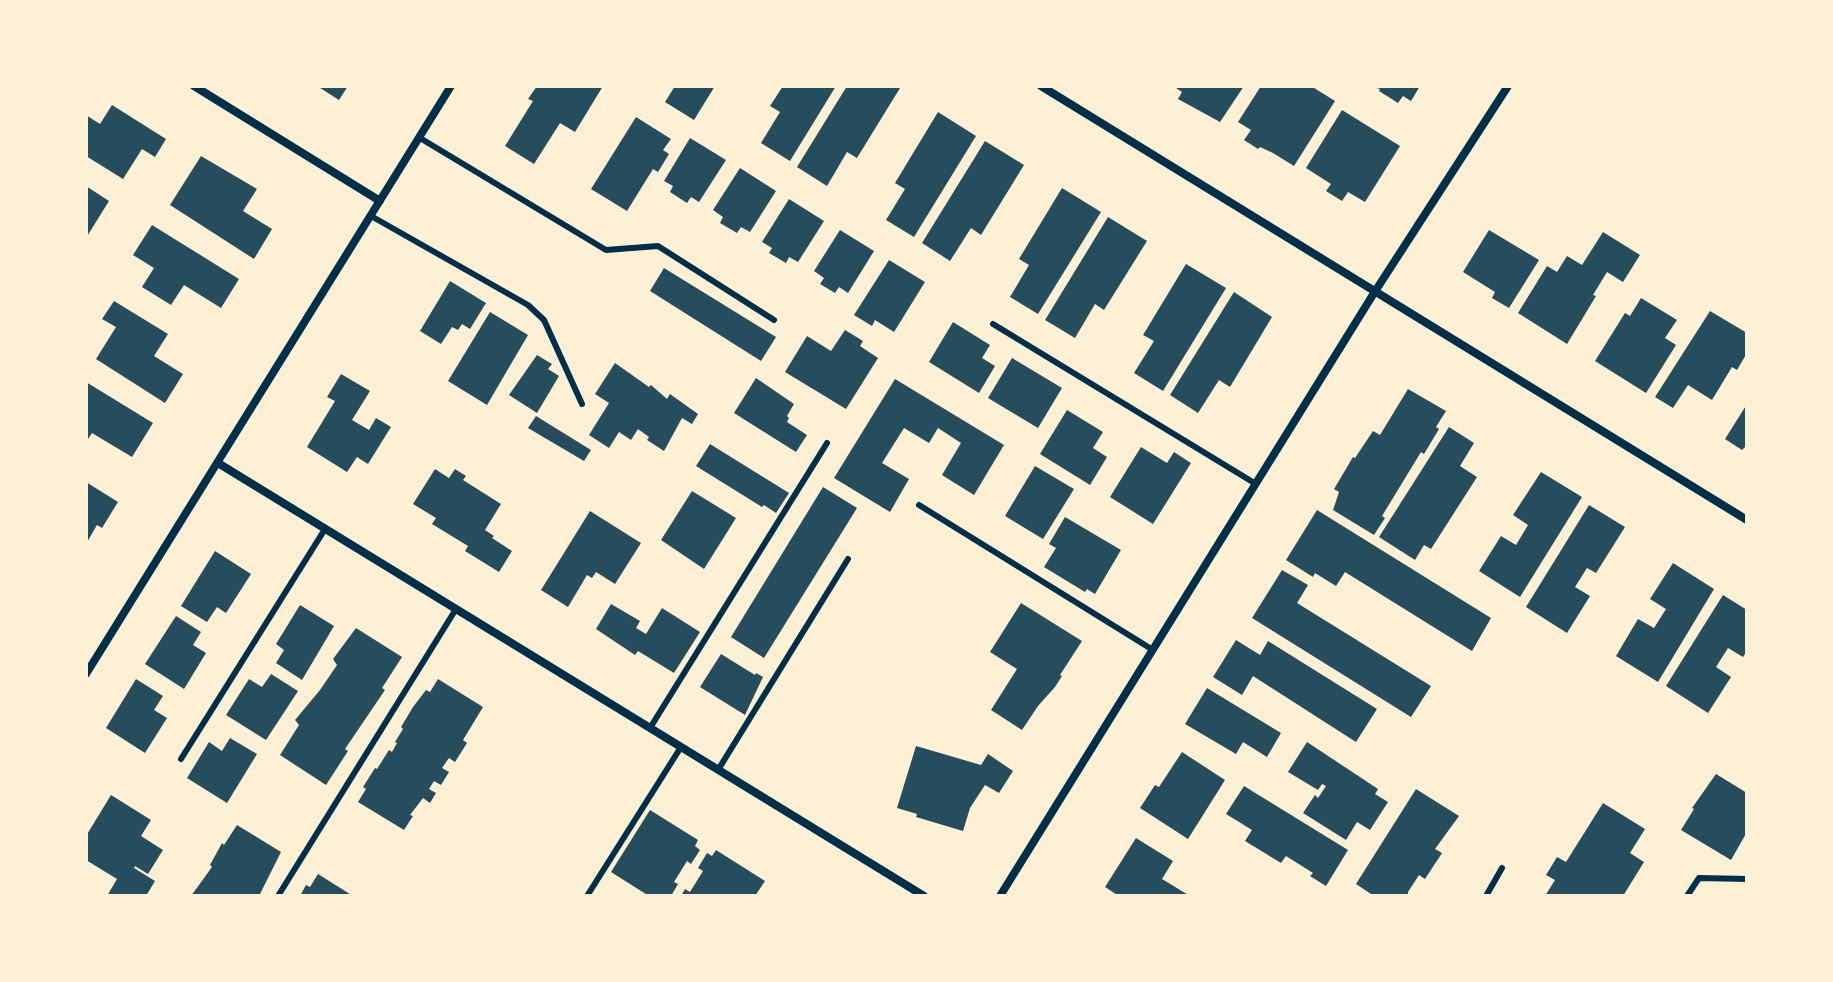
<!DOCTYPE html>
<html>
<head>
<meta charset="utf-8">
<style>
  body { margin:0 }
  #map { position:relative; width:1833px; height:982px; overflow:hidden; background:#fdf0d5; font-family:Roboto,sans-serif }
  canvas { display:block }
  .frame { position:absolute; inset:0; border:88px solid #fdf0d5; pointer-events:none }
</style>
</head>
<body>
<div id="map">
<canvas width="1833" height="982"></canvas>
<div class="frame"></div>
</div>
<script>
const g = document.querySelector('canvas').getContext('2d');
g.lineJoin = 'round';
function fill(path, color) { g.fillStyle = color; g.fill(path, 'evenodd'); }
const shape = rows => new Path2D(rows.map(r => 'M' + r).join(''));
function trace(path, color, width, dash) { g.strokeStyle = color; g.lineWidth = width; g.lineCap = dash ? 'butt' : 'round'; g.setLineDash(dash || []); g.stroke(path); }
fill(shape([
  [317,86,348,86,339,100],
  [537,86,603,86,575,132,560,123,534,164,505,146,533,101,528,99],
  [675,86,715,86,694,120,665,102],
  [783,86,836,86,790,161,761,143,780,112,770,106],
  [847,86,896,86,900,88,857,158,847,152,827,186,797,167],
  [1173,86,1244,86,1220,122,1178,99,1182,92],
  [1261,86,1311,86,1335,101,1294,166,1273,153,1260,147,1258,149,1244,140,1251,130,1238,122],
  [1369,86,1420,86,1411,101,1403,96,1398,103,1379,91,1380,89],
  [112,105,166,139,155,157,142,149,123,179,86,156,86,115,100,124],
  [1342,110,1400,146,1365,202,1348,192,1342,201,1326,191,1331,184,1306,168],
  [938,112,976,136,914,237,886,220,905,189,895,183],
  [636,117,671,139,663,150,669,154,658,172,653,169,627,211,591,189],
  [690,138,726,160,699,202,691,197,687,203,670,192,673,186,664,181],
  [985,141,1024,165,981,235,971,228,950,261,922,243],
  [201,156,257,189,243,211,272,229,254,259,170,205],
  [740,168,776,191,750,232,741,227,737,233,720,223,723,217,713,210],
  [86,186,109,201,86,238],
  [1062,188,1101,212,1038,314,1010,297,1029,265,1019,259],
  [789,199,824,221,798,262,789,257,786,263,769,253,772,248,762,242],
  [1108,217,1147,241,1104,310,1095,304,1075,338,1045,320],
  [152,225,239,279,221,308,184,285,171,305,142,287,154,268,133,255],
  [840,230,874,251,848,293,839,287,835,293,820,284,824,278,814,271],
  [1489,230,1539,260,1509,308,1492,298,1495,292,1463,272],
  [1603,232,1640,255,1623,282,1607,272,1593,295,1596,296,1567,344,1518,313,1547,266,1557,272,1567,256,1582,265],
  [889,260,925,282,894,332,875,320,872,326,854,315],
  [1186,264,1226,288,1163,391,1134,373,1154,341,1143,335],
  [664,268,776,337,761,361,650,291],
  [450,281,486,303,470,329,462,324,458,330,452,327,441,344,420,331],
  [1234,292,1272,317,1230,387,1219,380,1198,413,1170,395],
  [1641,298,1677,320,1665,338,1676,345,1646,393,1595,361,1625,313,1630,316],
  [114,301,168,334,154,356,183,374,165,403,96,359,116,327,102,319],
  [1710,311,1747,333,1747,353,1737,370,1732,367,1712,400,1688,385,1673,408,1655,397],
  [490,312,528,335,487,405,448,381],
  [953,322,990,345,982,358,995,366,979,393,929,362],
  [845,330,863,341,860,346,878,358,846,409,785,372,807,336,831,351],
  [537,355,552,364,548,369,559,376,537,413,509,395],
  [1012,358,1062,388,1038,428,988,398],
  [615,363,649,387,651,385,667,399,670,394,698,414,692,424,682,418,664,451,647,440,649,437,638,429,631,440,619,432,609,448,589,435,609,403,595,394],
  [341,374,370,391,352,420,369,430,376,418,391,427,368,464,357,457,347,472,307,447,335,401,327,397],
  [756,378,794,404,787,416,789,418,787,422,807,435,796,452,734,413],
  [895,379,1004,445,974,495,942,475,961,443,938,428,929,443,904,428,882,463,909,479,890,512,834,478],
  [86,382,153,423,132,457,92,433,86,442],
  [1408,389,1446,411,1436,427,1439,429,1424,454,1421,452,1382,516,1385,518,1374,535,1333,510,1339,492,1334,489,1353,457,1355,458,1373,431,1380,435],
  [1747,404,1747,445,1742,450,1725,439],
  [1067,410,1103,432,1093,448,1107,457,1090,485,1040,454],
  [536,416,591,450,584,461,528,428],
  [1449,427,1474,443,1460,466,1477,477,1431,549,1424,545,1415,560,1379,537],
  [710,444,789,493,776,513,764,505,762,507,696,466],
  [1141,447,1167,463,1174,452,1191,463,1153,524,1110,497],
  [1035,466,1074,489,1043,539,1005,516],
  [435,469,449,478,455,469,466,476,463,480,501,504,485,530,494,536,492,538,512,551,499,572,465,551,468,546,432,524,436,518,413,504],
  [1541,472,1582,497,1520,597,1479,571,1501,536,1516,545,1528,525,1513,515],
  [86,482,118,502,102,528,97,525,86,544],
  [823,487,857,508,764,658,731,637],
  [692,491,736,518,704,569,661,540],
  [1589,505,1625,527,1596,573,1587,568,1575,587,1590,596,1567,633,1526,607],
  [1317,510,1491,618,1472,651,1345,572,1336,586,1315,573,1313,577,1286,560],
  [590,511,641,543,615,584,596,572,592,578,587,575,568,607,541,590],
  [1065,517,1121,550,1095,594,1087,589,1085,592,1044,567,1056,548,1049,544],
  [215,551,251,574,226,613,217,607,207,622,181,606],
  [1673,563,1714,589,1658,682,1616,656,1638,619,1654,628,1666,609,1650,599],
  [1282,570,1308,585,1297,603,1431,686,1411,717,1252,618],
  [1723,595,1747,610,1747,651,1743,657,1728,648,1716,667,1731,677,1708,713,1666,686],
  [1021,603,1082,641,1060,675,1062,676,1055,687,1038,706,1022,730,991,710,1017,669,990,652],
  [611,604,640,621,636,628,646,634,662,608,700,632,674,673,638,651,635,655,596,629],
  [300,605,334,626,302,680,276,663,284,650,276,644],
  [176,616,201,632,193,645,206,653,184,689,145,664],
  [356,628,402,657,382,688,385,690,345,749,348,751,326,785,280,755,299,725,295,720,320,690,337,665,333,659],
  [1236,640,1260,655,1268,641,1377,709,1356,742,1253,676,1242,695,1213,677],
  [721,654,755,675,756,673,763,677,745,715,700,687],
  [271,674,298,691,266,740,226,715,249,679,262,687],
  [136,679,163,696,154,710,167,718,145,753,106,728],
  [438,679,483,707,463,740,467,743,455,762,449,758,442,768,449,772,441,785,434,781,429,789,436,793,430,803,423,798,410,815,413,816,404,830,358,802,366,789,363,787,375,768,377,769,389,750,392,752,397,743,395,742,403,729,401,727,413,707,426,690,430,692],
  [1207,688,1281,733,1267,757,1243,742,1236,754,1185,724],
  [230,738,257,754,227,803,187,778,209,742,222,751],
  [1307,742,1378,789,1375,794,1388,802,1370,830,1357,822,1346,840,1303,813,1315,795,1318,798,1326,786,1322,784,1318,790,1288,772],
  [916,746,981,765,988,754,1013,771,999,793,985,785,970,808,963,831,916,817,917,814,897,808],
  [1182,752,1225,780,1188,839,1140,808,1155,785,1159,787],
  [1716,774,1747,793,1747,832,1731,860,1681,830,1694,809,1692,808],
  [1244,786,1348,850,1326,886,1310,876,1313,873,1286,856,1281,863,1245,841,1252,830,1226,814],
  [1416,789,1459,816,1435,849,1442,853,1425,879,1419,875,1408,892,1408,896,1374,896,1356,884],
  [111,795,151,820,141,836,163,850,148,874,135,866,134,868,155,881,146,896,107,896,117,879,86,860,86,836],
  [1603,803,1645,829,1630,853,1644,862,1623,896,1545,896,1555,880,1546,875,1557,857,1566,862],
  [650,810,698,840,695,846,700,850,691,864,687,861,674,882,678,884,671,896,649,896,611,872],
  [237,825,281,852,259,896,191,896,212,867,210,865,222,843,224,845],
  [1136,838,1173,861,1162,879,1190,896,1119,896,1105,887],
  [716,850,765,881,755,896,681,896,685,889,690,892,703,871,698,868,707,853,712,856],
  [318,874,353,896,300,896,306,885,310,887]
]), '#264d5e');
trace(shape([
  [420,138,606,250,658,246,774,320],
  [371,216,528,305,544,320,582,404],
  [993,324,1256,484],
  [919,505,1153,650],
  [650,728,827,443],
  [181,759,325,529],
  [718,770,848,559],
  [278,896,456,609],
  [587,896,681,747],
  [1486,896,1502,868],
  [1687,896,1699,878,1747,879]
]), '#003049', 6);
trace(shape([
  [194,86,380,201],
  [1041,86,1747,520],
  [218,463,924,896],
  [86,674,451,86],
  [1000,896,1374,293,1508,86]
]), '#003049', 8);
</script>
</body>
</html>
